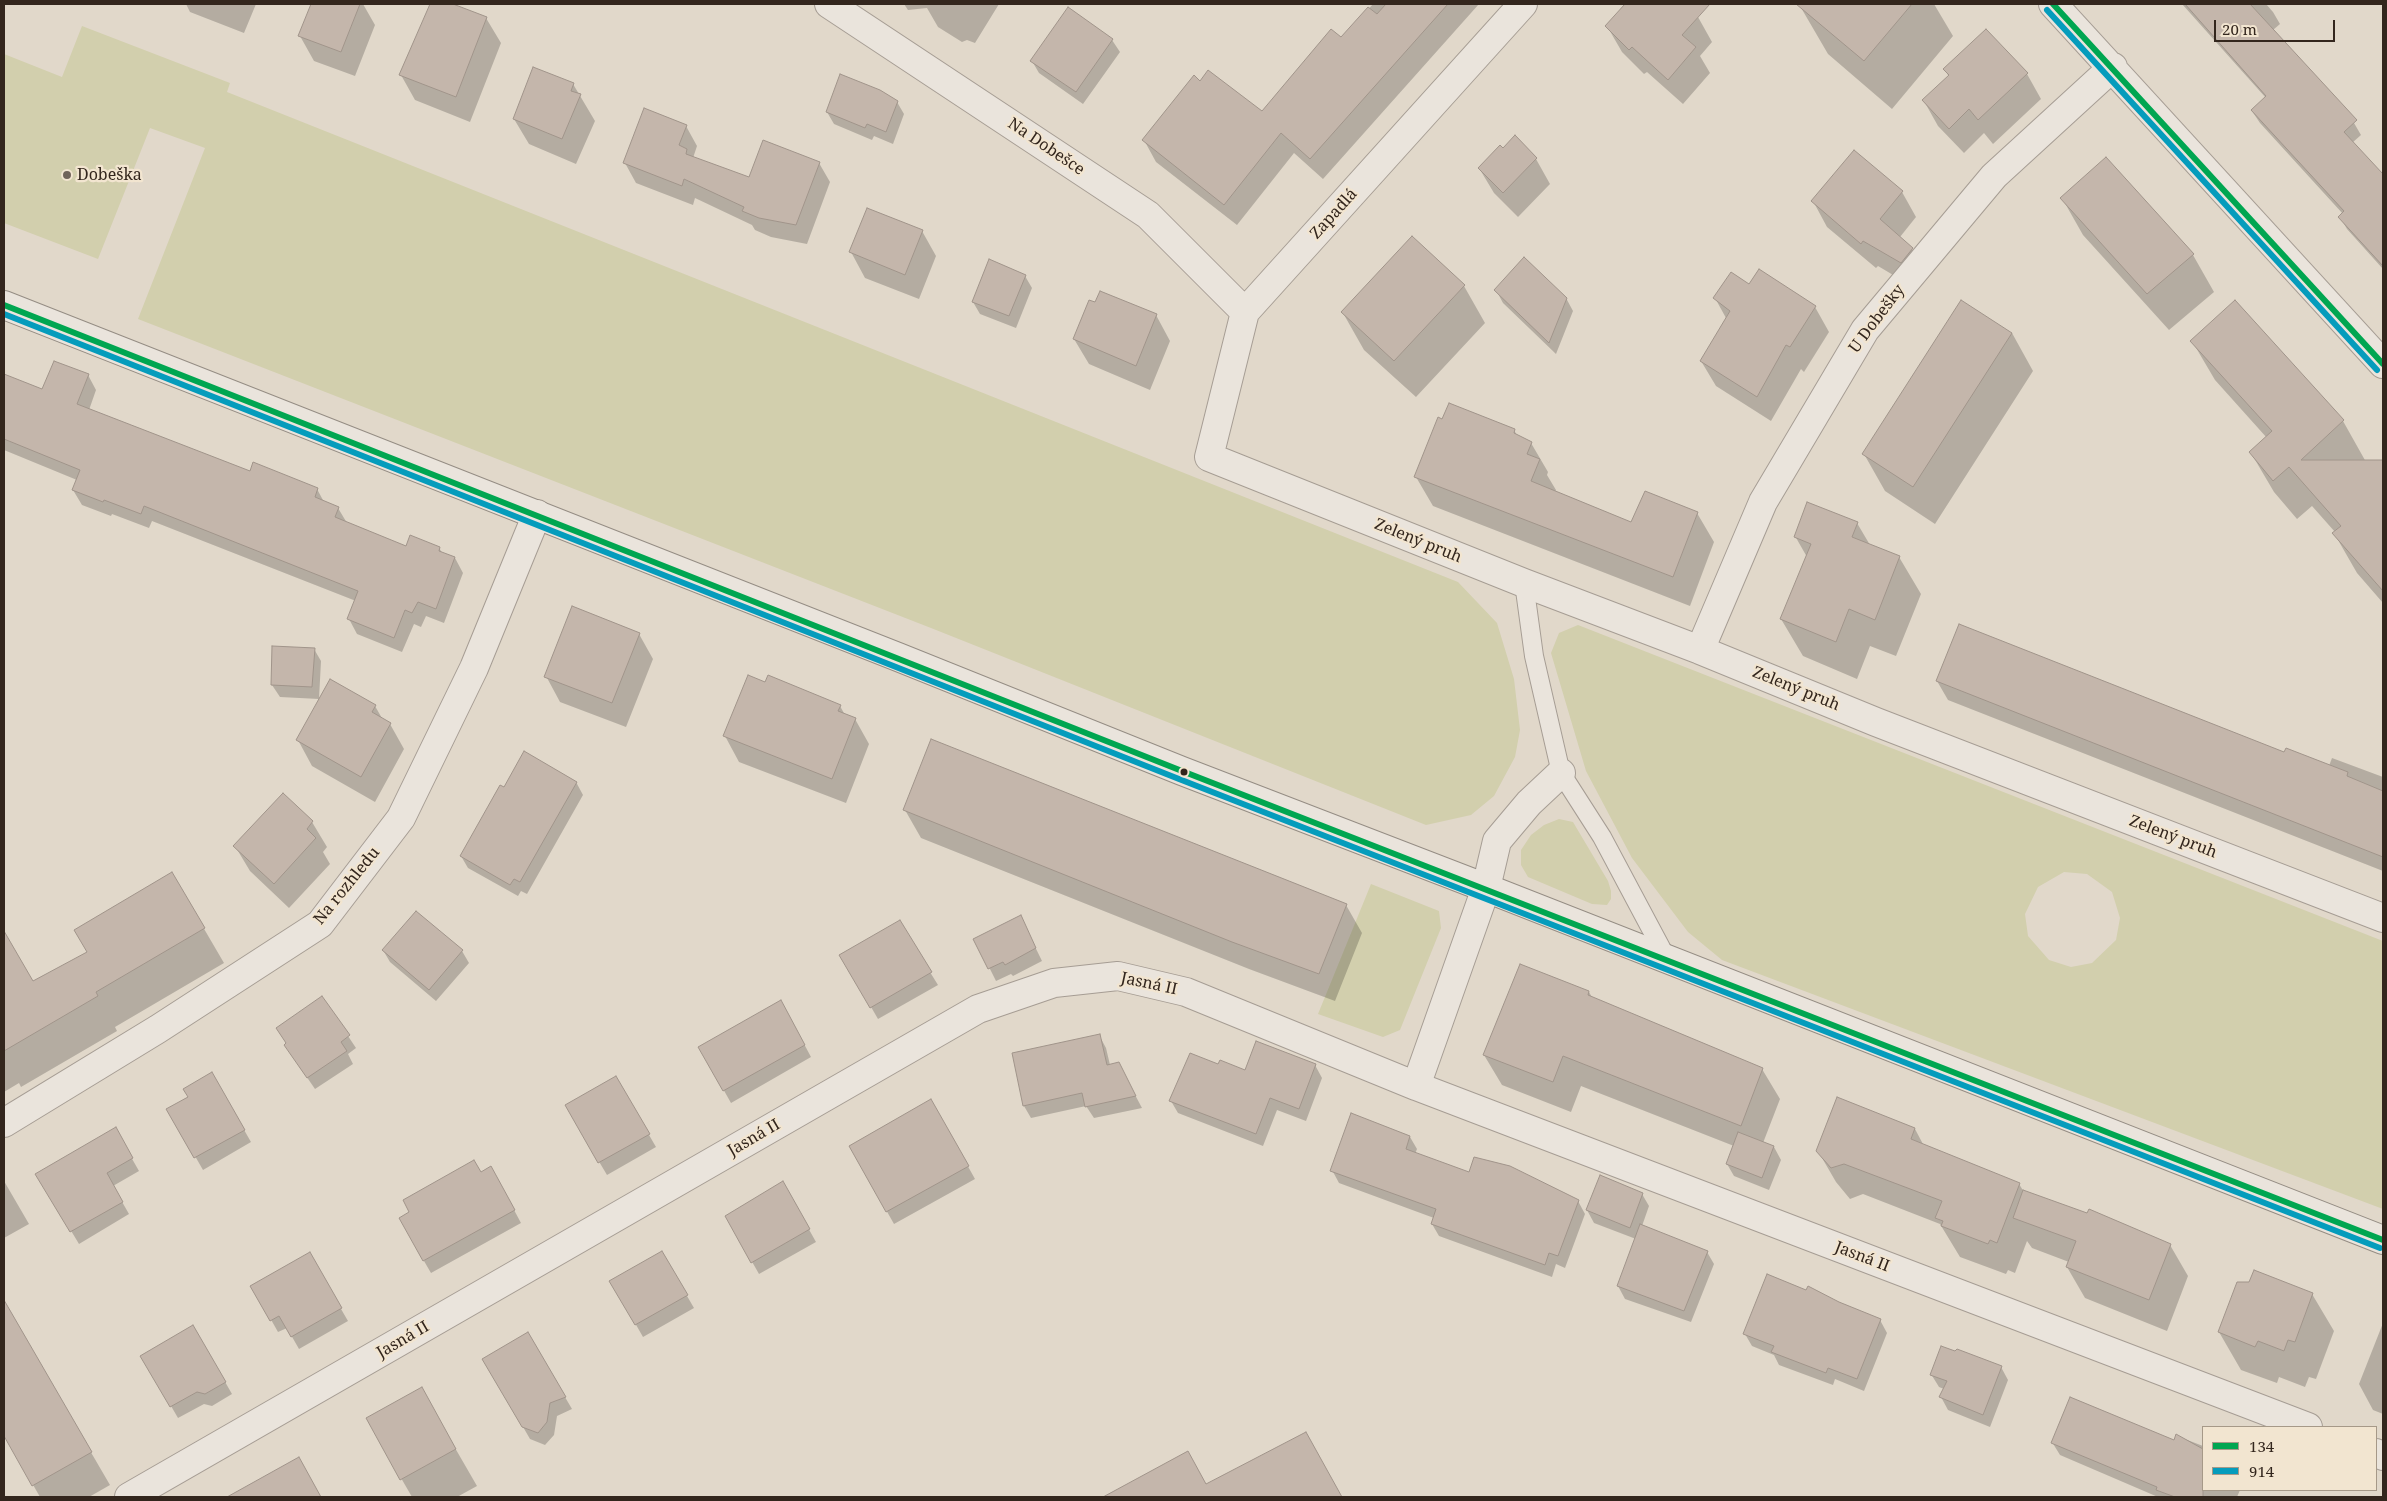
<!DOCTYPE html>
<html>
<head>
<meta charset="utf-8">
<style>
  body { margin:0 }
  #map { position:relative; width:2387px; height:1501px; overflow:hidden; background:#e1d8ca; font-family:"Noto Serif",serif }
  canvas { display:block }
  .frame { position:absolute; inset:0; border:5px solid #33261d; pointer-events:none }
  .legend { position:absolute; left:2202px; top:1426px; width:175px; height:65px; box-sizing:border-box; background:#f2e5d0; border:1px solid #a69988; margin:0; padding:6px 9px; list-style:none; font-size:15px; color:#33261d }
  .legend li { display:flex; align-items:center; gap:10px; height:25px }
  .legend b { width:25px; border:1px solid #a69988 }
  .scale { position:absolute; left:2214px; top:20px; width:121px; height:22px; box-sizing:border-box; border:2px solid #33261d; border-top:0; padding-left:6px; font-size:15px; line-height:18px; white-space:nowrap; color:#33261d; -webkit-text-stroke:4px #f2e5d0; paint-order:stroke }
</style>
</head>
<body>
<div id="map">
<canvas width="2387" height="1501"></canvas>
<div class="frame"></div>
<ul class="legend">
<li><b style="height:6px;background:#00a651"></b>134</li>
<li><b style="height:6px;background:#059cbc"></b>914</li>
</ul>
<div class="scale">20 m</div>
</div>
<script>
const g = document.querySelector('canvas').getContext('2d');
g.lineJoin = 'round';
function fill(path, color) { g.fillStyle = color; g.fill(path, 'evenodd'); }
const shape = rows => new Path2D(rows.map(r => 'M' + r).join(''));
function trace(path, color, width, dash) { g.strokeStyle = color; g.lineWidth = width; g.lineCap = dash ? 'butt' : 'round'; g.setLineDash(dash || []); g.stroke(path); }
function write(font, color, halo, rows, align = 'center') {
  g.font = font + ' "Noto Serif",serif'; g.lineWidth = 4.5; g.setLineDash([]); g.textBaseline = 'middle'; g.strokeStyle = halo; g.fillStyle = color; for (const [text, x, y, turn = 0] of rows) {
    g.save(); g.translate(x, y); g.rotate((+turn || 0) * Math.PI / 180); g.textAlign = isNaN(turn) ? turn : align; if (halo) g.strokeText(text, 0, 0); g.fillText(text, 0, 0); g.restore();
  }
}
fill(shape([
  [82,26,230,83,227,92,1458,582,1497,623,1514,679,1520,730,1515,757,1494,796,1471,815,1426,825,931,628,138,319,205,148,150,128,98,259,4,223,4,54,62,77],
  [1578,625,2383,941,2383,1209,1722,960,1688,932,1632,858,1586,771,1551,653,1559,633],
  [2064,872,2087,874,2112,892,2120,918,2116,940,2092,963,2071,967,2049,960,2028,936,2025,914,2038,887],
  [1559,819,1573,822,1608,881,1611,891,1611,899,1607,905,1592,904,1528,877,1521,865,1521,850,1531,835,1544,825],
  [1371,884,1439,911,1441,928,1400,1030,1383,1037,1318,1014]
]), '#d2cfad');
fill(shape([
  [186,4,256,4,244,33,190,12],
  [313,4,363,4,375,25,355,76,314,61,300,36],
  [904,4,999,4,975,43,967,40,962,42,938,27,927,8,908,10],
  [1373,4,1479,4,1323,179,1294,153,1237,225,1156,162,1144,140,1200,83,1262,112,1342,39],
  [1627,4,1682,4,1698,17,1712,42,1700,56,1710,73,1683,104,1647,72,1644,74,1622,52,1607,26],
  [1801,4,1934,4,1953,36,1892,109,1828,54,1800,6],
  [2182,4,2266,4,2273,12,2280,24,2273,30,2354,123,2361,135,2352,143,2383,177,2383,269,2347,229,2340,217,2343,214,2260,123,2252,111,2266,98],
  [1069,9,1112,40,1120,52,1083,104,1039,73,1032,61],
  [486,18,501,43,470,122,415,100,401,75],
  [1945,70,2027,74,2041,99,1993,144,1984,133,1964,153,1938,126,1924,101,1949,77],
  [573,84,595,121,576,164,529,144,514,119],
  [897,102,904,114,893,144,874,136,872,140,834,124,827,112],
  [686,126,697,146,693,158,749,178,819,163,830,182,807,244,771,237,755,230,752,225,695,198,693,205,636,183,625,163],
  [1536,159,1550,184,1518,217,1494,193,1479,168],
  [1902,192,1916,217,1900,237,1912,249,1927,274,1915,288,1878,266,1876,268,1827,227,1813,201],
  [2062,198,2193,255,2214,292,2169,330,2083,235],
  [922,231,936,256,919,299,865,278,851,252],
  [1025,276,1032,288,1016,328,980,314,973,302],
  [1464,286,1485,323,1416,397,1364,350,1343,313],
  [1750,286,1815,307,1829,332,1804,372,1801,369,1771,421,1716,386,1701,361,1726,318,1715,298],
  [1496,290,1566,298,1573,311,1556,354,1503,303],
  [1156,315,1170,341,1150,390,1089,364,1074,339],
  [2012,333,2033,371,1935,524,1885,491,1864,454],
  [2192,341,2343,421,2366,462,2380,462,2383,466,2383,603,2357,573,2334,533,2335,532,2312,506,2297,519,2274,492,2251,453,2267,438,2215,380],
  [88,375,96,390,89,410,250,473,317,489,324,502,338,508,347,523,407,548,439,548,443,554,455,558,463,573,444,623,426,616,421,627,414,624,402,652,357,634,349,619,356,601,152,521,149,528,112,514,111,516,82,505,73,490,77,480,4,450,4,376,42,391],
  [1514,430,1518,437,1531,443,1548,472,1547,475,1556,490,1555,492,1632,524,1697,513,1714,542,1690,606,1433,506,1416,477],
  [1857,523,1870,545,1899,557,1921,594,1896,656,1870,646,1857,679,1803,656,1781,619,1807,557,1795,536],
  [639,634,653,659,626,727,560,702,546,676],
  [314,649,321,661,319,699,280,697,272,685],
  [1937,681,2285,753,2329,766,2332,758,2383,777,2383,871,1948,700],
  [766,684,840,706,845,715,855,719,869,744,846,803,739,762,725,736],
  [375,706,383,720,390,724,404,749,375,802,312,766,298,740],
  [576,782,583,795,527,894,521,891,518,896,468,868,461,856,504,789],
  [283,795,312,822,327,847,323,852,330,864,289,908,250,871,235,846],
  [905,810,1346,905,1362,933,1335,1001,1249,969,921,838],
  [172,874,224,963,115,1027,117,1031,21,1087,19,1083,4,1092,4,976,22,965,33,983,89,953],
  [1020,916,1042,961,1013,976,1011,974,996,981,975,939],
  [899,922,938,985,878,1019,841,955],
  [383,950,462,951,469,963,436,1001,390,962],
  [1589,992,1593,999,1762,1069,1780,1099,1763,1143,1774,1147,1781,1160,1769,1190,1734,1176,1727,1164,1734,1146,1581,1086,1571,1112,1502,1085,1484,1055],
  [322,997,356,1048,348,1054,353,1064,315,1089,293,1057,287,1044],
  [788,1014,811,1057,731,1103,700,1048],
  [1099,1035,1106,1048,1110,1065,1125,1076,1142,1108,1094,1118,1086,1106,1031,1118,1024,1106],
  [1315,1065,1322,1078,1306,1121,1277,1110,1263,1146,1178,1113,1171,1101,1219,1066,1246,1072],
  [212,1074,251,1142,203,1170,168,1109,189,1097],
  [616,1078,656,1147,607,1175,566,1106],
  [931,1100,975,1179,894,1224,850,1146],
  [115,1129,139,1171,113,1186,129,1214,79,1244,37,1174],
  [1915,1129,1924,1146,2019,1184,2024,1192,2170,1245,2188,1276,2167,1331,2085,1298,2067,1267,2069,1262,2032,1248,2027,1241,2015,1273,2008,1270,2006,1274,1960,1257,1940,1224,1863,1194,1850,1199,1836,1182,1818,1151],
  [1410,1137,1417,1149,1415,1154,1470,1174,1578,1201,1585,1214,1565,1268,1556,1264,1552,1277,1439,1236,1432,1224,1434,1218,1339,1183,1332,1170],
  [498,1180,521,1223,431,1273,424,1261],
  [4,1181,29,1224,4,1238],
  [783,1183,816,1242,759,1274,726,1216],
  [1642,1194,1649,1206,1642,1226,1707,1252,1714,1264,1691,1322,1625,1299,1618,1286,1636,1239,1594,1223,1587,1210],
  [662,1253,694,1308,643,1337,611,1281],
  [309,1254,348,1321,299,1349,287,1328,278,1332,252,1286],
  [2312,1294,2334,1331,2316,1379,2309,1377,2305,1387,2279,1377,2277,1383,2241,1370,2219,1332],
  [4,1303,110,1485,89,1497,40,1497,4,1434],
  [1840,1304,1880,1320,1887,1333,1864,1391,1835,1379,1833,1385,1779,1365,1774,1355,1752,1346,1745,1334],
  [2383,1323,2383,1414,2373,1410,2359,1384],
  [193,1326,232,1394,212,1406,204,1404,178,1418,142,1356],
  [528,1334,572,1409,557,1416,554,1435,545,1445,530,1439,484,1359],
  [2001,1367,2008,1380,1990,1427,1948,1410,1941,1397,1944,1389,1939,1387,1931,1374],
  [421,1389,477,1486,457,1497,412,1497,367,1419],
  [2177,1436,2203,1446,2203,1490,2240,1490,2237,1497,2158,1497,2060,1455,2052,1442,2175,1441],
  [1187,1452,1206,1486,1336,1489,1340,1497,1106,1497],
  [299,1459,321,1497,252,1497,246,1488]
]), '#0003');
const building = shape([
  [311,4,360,4,341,52,298,36,311,4],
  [430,4,453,4,487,17,456,97,399,75,430,4],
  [1386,4,1448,4,1310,159,1281,133,1224,205,1142,140,1194,75,1200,81,1208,70,1262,111,1331,29,1341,37,1368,7,1377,14,1386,4],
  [1625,4,1710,4,1682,35,1696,47,1668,80,1632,47,1629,50,1605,26,1625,4],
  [1796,4,1912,4,1864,61,1796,4],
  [2185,4,2250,4,2357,120,2344,132,2383,174,2383,266,2338,217,2344,211,2251,110,2266,96,2185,4],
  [1068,7,1113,39,1076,92,1030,61,1068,7],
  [1986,29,2028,73,1978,120,1969,109,1949,129,1922,100,1949,75,1943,69,1986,29],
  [533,67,574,83,571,91,581,94,562,139,513,119,533,67],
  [840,74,880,90,898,101,886,132,867,124,865,128,826,112,840,74],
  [644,108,687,125,679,145,687,149,686,154,749,177,763,140,820,162,796,225,759,218,742,211,744,207,684,179,682,186,623,163,644,108],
  [1515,135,1537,158,1503,193,1478,168,1500,145,1503,148,1515,135],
  [1854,150,1903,191,1880,219,1913,248,1901,263,1863,241,1861,244,1811,201,1854,150],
  [2106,157,2194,254,2147,294,2060,198,2106,157],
  [867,208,923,230,905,275,849,252,867,208],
  [1412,236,1465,285,1394,361,1341,312,1412,236],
  [1524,257,1567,298,1549,343,1494,290,1524,257],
  [989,259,1026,275,1009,316,972,302,989,259],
  [1759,269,1816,306,1790,347,1786,345,1757,397,1700,361,1730,311,1713,298,1731,272,1749,284,1759,269],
  [1100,291,1157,314,1136,366,1073,339,1089,300,1095,302,1100,291],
  [1961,300,2012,333,1913,487,1862,454,1961,300],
  [2235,300,2344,420,2301,460,2383,460,2383,591,2332,533,2341,526,2289,467,2273,481,2249,452,2272,431,2190,341,2235,300],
  [54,361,89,374,77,404,250,471,253,462,318,488,315,497,339,507,335,517,406,546,410,535,440,547,439,551,455,557,436,609,418,602,412,613,405,610,394,638,347,619,358,591,144,506,141,514,104,500,103,502,72,490,80,470,4,439,4,374,42,389,54,361],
  [1449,403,1515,429,1514,433,1532,442,1527,454,1540,459,1531,481,1631,522,1645,491,1698,512,1673,577,1414,477,1438,417,1442,419,1449,403],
  [1807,502,1858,522,1852,537,1900,556,1875,620,1849,609,1836,642,1780,619,1811,544,1794,537,1807,502],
  [572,606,640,633,612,703,544,677,572,606],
  [1959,624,2284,752,2286,748,2348,772,2347,776,2383,791,2383,857,1936,681,1959,624],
  [272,646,315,648,312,687,271,685,272,646],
  [748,675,765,682,768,675,841,705,838,711,856,718,832,779,723,736,748,675],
  [330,679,376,705,372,712,391,723,361,777,296,740,330,679],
  [931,739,1347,904,1319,974,1232,942,903,810,931,739],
  [524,751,577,782,520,882,514,879,510,885,460,856,500,785,504,787,524,751],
  [283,793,313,821,307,829,316,838,274,884,233,846,283,793],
  [172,872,205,928,96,992,98,996,4,1051,4,931,33,981,87,952,74,930,172,872],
  [416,911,463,950,429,990,382,950,416,911],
  [1021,915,1036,948,1005,965,1003,962,988,969,973,939,1021,915],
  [900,920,932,972,870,1008,839,955,900,920],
  [1520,964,1589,991,1588,995,1763,1068,1741,1126,1563,1056,1553,1082,1483,1055,1520,964],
  [322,996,350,1035,341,1042,347,1051,307,1078,284,1045,286,1043,276,1028,322,996],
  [781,1000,805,1045,723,1091,698,1047,781,1000],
  [1100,1034,1107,1065,1119,1062,1136,1096,1085,1107,1082,1093,1023,1106,1012,1053,1100,1034],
  [1256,1041,1316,1064,1299,1109,1270,1098,1256,1134,1169,1101,1190,1053,1218,1064,1220,1060,1245,1070,1256,1041],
  [212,1072,245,1130,194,1158,166,1109,188,1097,183,1089,212,1072],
  [616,1076,650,1134,598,1163,565,1105,616,1076],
  [1837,1097,1915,1128,1911,1139,2020,1183,1997,1243,1990,1240,1988,1244,1941,1226,1943,1221,1935,1218,1942,1201,1844,1164,1831,1168,1816,1151,1837,1097],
  [931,1099,969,1166,886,1212,849,1146,931,1099],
  [1351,1113,1410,1136,1406,1149,1469,1172,1474,1157,1510,1166,1579,1200,1558,1256,1549,1253,1545,1265,1431,1224,1436,1209,1330,1171,1351,1113],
  [116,1127,133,1158,107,1173,123,1202,70,1232,35,1174,116,1127],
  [1738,1132,1774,1146,1762,1178,1726,1164,1738,1132],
  [474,1160,481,1172,491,1166,515,1210,423,1261,399,1218,409,1212,403,1200,474,1160],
  [1600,1175,1643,1193,1630,1228,1586,1210,1600,1175],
  [783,1181,810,1229,751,1263,725,1216,783,1181],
  [2023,1190,2087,1213,2089,1209,2171,1244,2149,1300,2066,1267,2076,1241,2013,1218,2023,1190],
  [1640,1224,1708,1251,1684,1311,1617,1286,1640,1224],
  [662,1251,688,1295,635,1325,609,1281,662,1251],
  [310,1252,342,1308,291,1337,279,1316,270,1321,250,1286,310,1252],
  [2254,1270,2313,1293,2295,1342,2288,1340,2284,1351,2258,1341,2255,1347,2218,1332,2237,1282,2249,1282,2254,1270],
  [1767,1274,1806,1290,1808,1286,1839,1302,1881,1319,1857,1379,1828,1368,1826,1373,1771,1352,1774,1346,1743,1334,1767,1274],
  [4,1300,92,1452,32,1486,4,1436,4,1300],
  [193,1325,226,1382,205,1394,197,1392,170,1407,140,1356,193,1325],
  [528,1332,566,1397,550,1403,547,1422,538,1433,522,1427,482,1359,528,1332],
  [1941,1346,1955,1351,1957,1349,2002,1366,1983,1415,1939,1397,1947,1381,1930,1375,1941,1346],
  [422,1387,456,1449,400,1480,366,1418,422,1387],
  [2070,1397,2174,1440,2176,1434,2203,1449,2203,1497,2175,1497,2156,1490,2157,1487,2051,1443,2070,1397],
  [1306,1432,1342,1497,1103,1497,1188,1451,1206,1484,1306,1432],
  [299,1457,321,1497,227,1497,299,1457]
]);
fill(building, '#c4b6ab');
trace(building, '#a0948a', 1);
const lane = shape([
  [1524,583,1534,656,1561,773,1602,837,1667,959]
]);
const street = shape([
  [829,4,1148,215,1245,312],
  [1523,4,1245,312,1209,457,1524,583,1700,650,1876,722,2383,918],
  [2053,4,2383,364],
  [1700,650,1763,502,1865,330,1994,176,2113,67],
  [1416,1086,1486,888,1497,841,1529,803,1561,773],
  [4,1123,158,1029,320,924,401,818,474,668,537,514],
  [2376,1453,2383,1456],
  [129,1497,978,1009,1054,983,1118,976,1186,992,1416,1086,2308,1427]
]);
const secondary = shape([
  [4,305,898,657,1182,771,1486,888,2383,1240]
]);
trace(lane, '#a69d94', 20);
trace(street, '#a69d94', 30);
trace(secondary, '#958d84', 30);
trace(lane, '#eae4dc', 18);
trace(street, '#eae4dc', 28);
trace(secondary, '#eae4dc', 28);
trace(shape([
  [2053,4,2383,364],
  [4,305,1182,771,2383,1240]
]), '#00a651', 6);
trace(shape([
  [2047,10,2377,370],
  [4,314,1179,779,2380,1248]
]), '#059cbc', 6);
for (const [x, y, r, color] of [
  [67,175,5,"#70645a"],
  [1184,772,4.5,"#33261d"]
]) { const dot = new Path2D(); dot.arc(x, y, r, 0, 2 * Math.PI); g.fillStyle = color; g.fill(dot); trace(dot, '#f2e5d0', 2); }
write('16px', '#33261d', '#f2e5d0', [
  ["Na Dobešce",1046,147,34],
  ["Zapadlá",1334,214,-48],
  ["U Dobešky",1877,319,-53],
  ["Zelený pruh",1418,541,22],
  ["Zelený pruh",1796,689,22],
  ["Zelený pruh",2173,837,21],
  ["Na rozhledu",347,886,-51],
  ["Jasná II",1149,984,12],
  ["Jasná II",754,1138,-30],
  ["Jasná II",1862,1257,21],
  ["Jasná II",403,1340,-30]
]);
write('16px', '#33261d', '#f2e5d0', [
  ["Dobeška",77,175]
], 'left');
</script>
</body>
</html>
